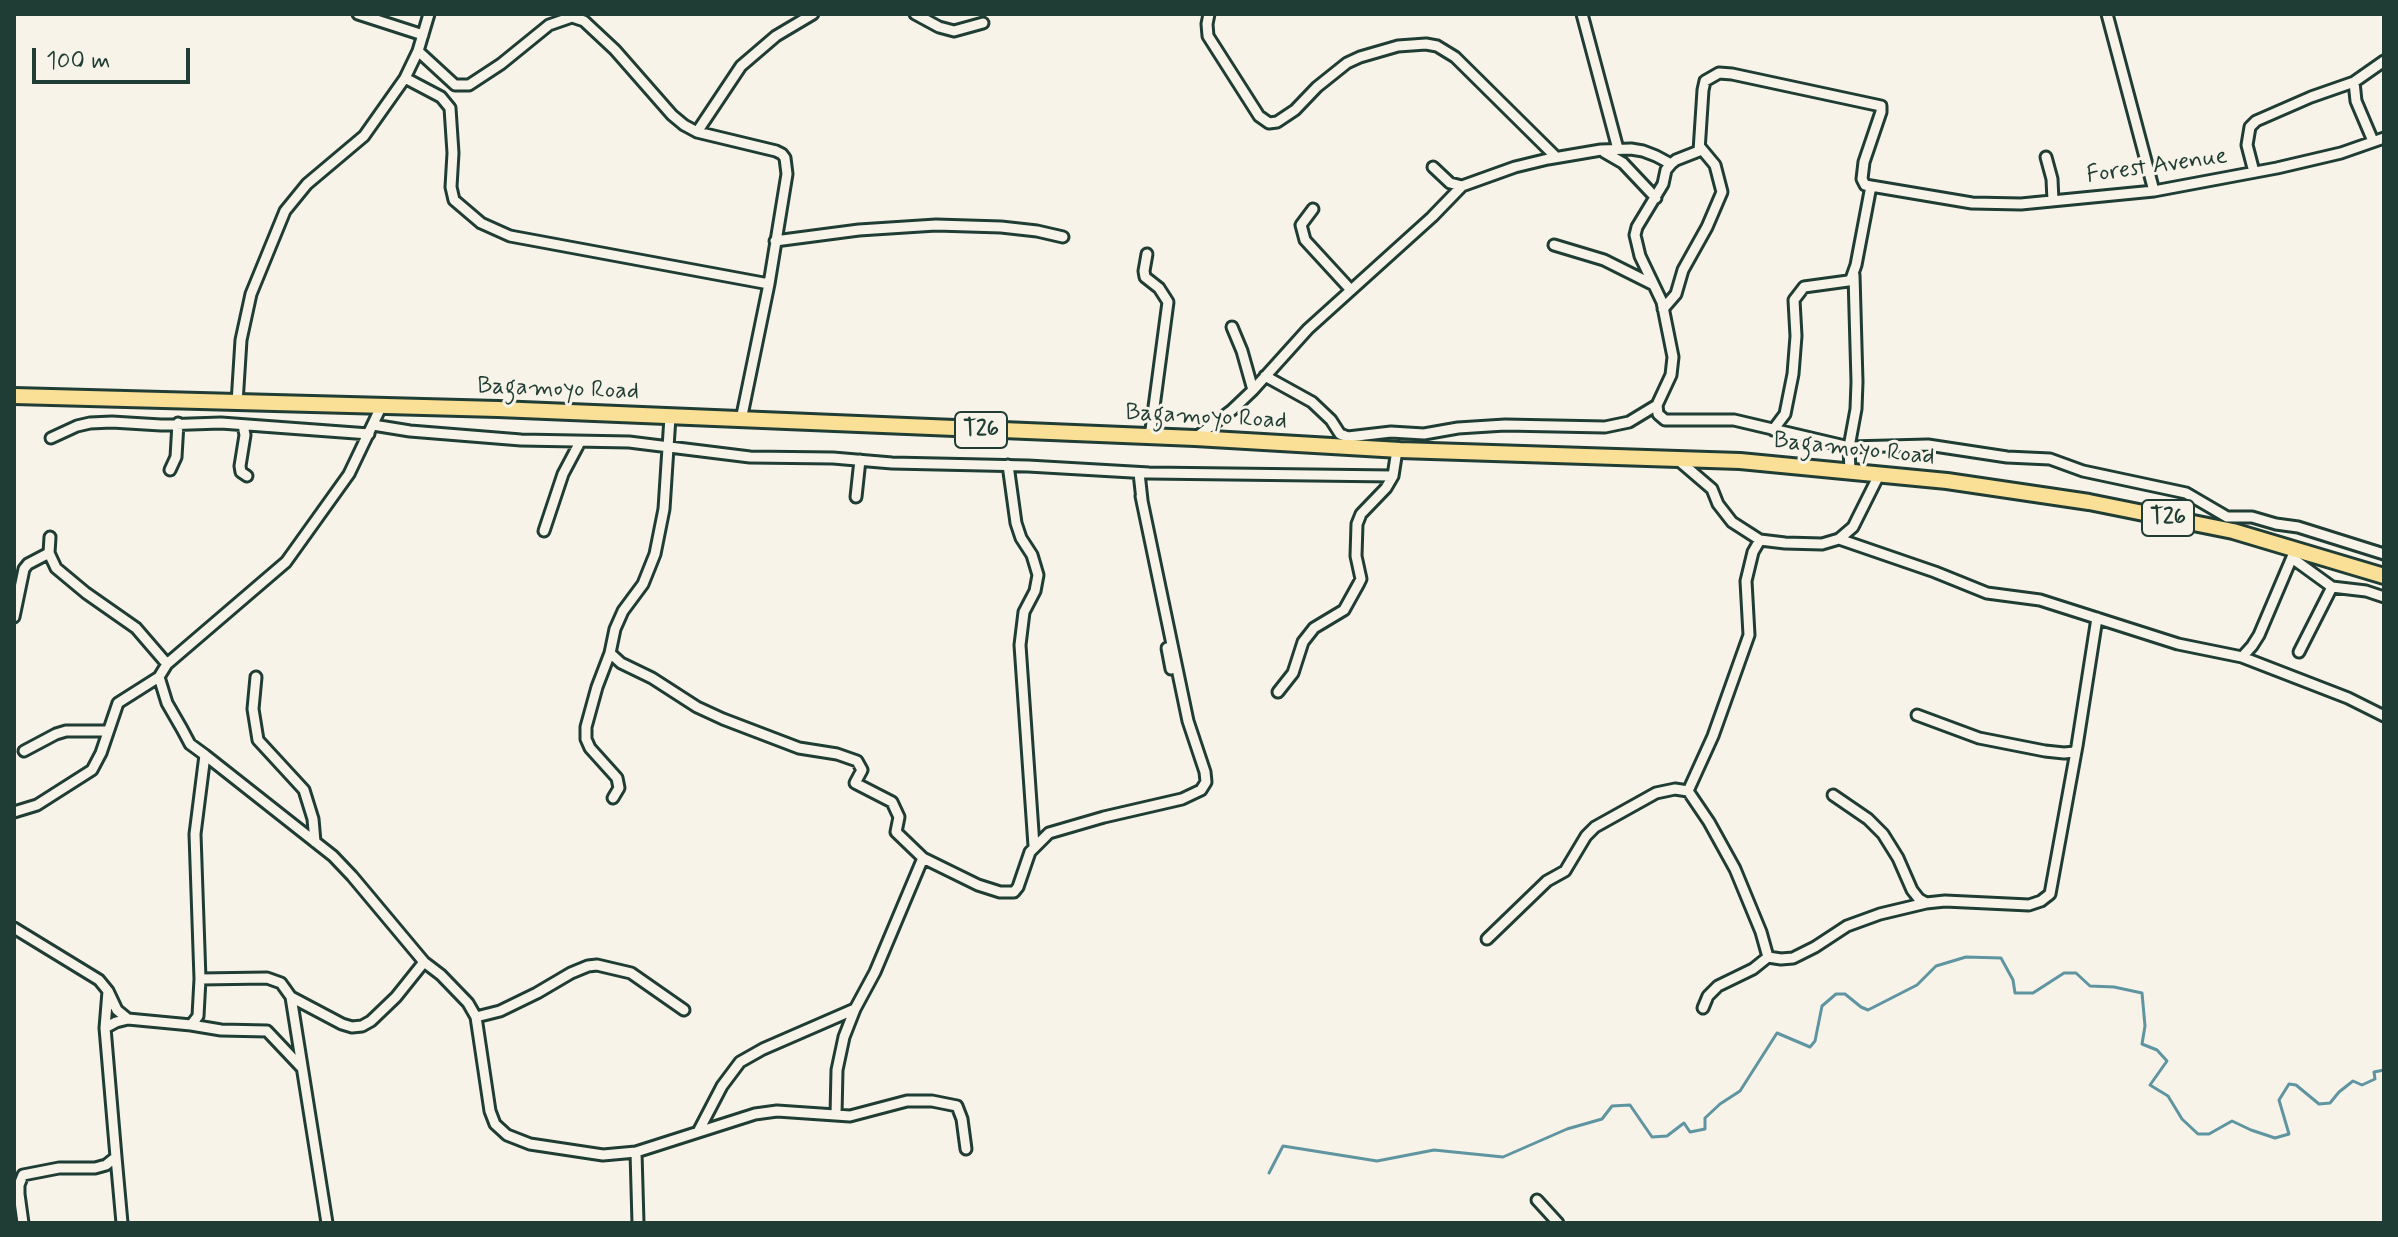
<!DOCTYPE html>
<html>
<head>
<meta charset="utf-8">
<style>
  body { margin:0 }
  #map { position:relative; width:2398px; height:1237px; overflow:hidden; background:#f7f3e8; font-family:Mynerve,sans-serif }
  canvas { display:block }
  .frame { position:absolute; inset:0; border:16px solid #1f3d34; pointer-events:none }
  .scale { position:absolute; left:32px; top:48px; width:158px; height:36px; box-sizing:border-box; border:4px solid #1f3d34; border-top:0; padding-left:10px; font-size:24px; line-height:28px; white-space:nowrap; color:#1f3d34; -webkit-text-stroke:6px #f7f3e8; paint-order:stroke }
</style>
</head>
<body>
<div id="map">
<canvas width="2398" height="1237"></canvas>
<div class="frame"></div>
<div class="scale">100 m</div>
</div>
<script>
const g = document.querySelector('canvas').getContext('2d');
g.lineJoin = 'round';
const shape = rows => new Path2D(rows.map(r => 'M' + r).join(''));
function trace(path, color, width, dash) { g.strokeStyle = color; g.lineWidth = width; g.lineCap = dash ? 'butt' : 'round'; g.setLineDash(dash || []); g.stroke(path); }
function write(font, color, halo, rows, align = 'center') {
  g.font = font + ' Mynerve,sans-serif'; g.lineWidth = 6; g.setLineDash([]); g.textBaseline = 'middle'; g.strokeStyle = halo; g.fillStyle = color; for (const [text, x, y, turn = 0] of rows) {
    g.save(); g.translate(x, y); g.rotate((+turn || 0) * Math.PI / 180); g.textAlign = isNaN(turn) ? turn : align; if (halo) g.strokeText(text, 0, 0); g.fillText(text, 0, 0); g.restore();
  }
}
trace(shape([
  [1269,1173,1283,1146,1377,1161,1434,1150,1503,1157,1567,1129,1602,1119,1612,1106,1630,1105,1652,1137,1667,1136,1684,1123,1690,1132,1705,1129,1705,1118,1720,1104,1740,1091,1777,1033,1810,1047,1815,1041,1822,1006,1836,994,1845,994,1861,1007,1868,1010,1917,985,1936,966,1966,957,2001,958,2013,980,2015,993,2033,993,2064,973,2076,973,2090,986,2114,987,2142,993,2145,1026,2142,1044,2157,1050,2167,1061,2150,1085,2168,1096,2182,1119,2198,1134,2209,1134,2232,1121,2251,1130,2275,1138,2289,1134,2279,1100,2289,1084,2296,1085,2319,1104,2330,1103,2339,1092,2353,1081,2362,1085,2375,1079,2374,1072,2384,1070]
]), '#5f94a1', 3);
const minor = shape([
  [358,14,423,35],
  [915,14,939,27,954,31,983,23],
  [1209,14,1207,24,1208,36,1259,116,1269,123,1277,122,1295,110,1317,87,1347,63,1360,57,1398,46,1426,44,1437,46,1455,57,1556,157],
  [1582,14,1618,149],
  [2107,14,2154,191],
  [418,51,455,85,469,85,501,64,549,25,572,17,584,21,615,50,672,115,684,125,697,132,776,151,782,154,785,158,787,174,769,284,741,420],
  [405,78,441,97,450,108,453,153,451,187,454,200,481,223,510,236,769,284],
  [2354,82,2356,101,2373,141],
  [697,132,741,66,776,36,813,14],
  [2384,138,2341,153,2277,168,2154,191,2021,204,1972,203,1865,185,1862,179,1864,162,1881,112,1881,106,1732,74,1719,73,1705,81,1703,90,1699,151,1676,160,1671,164,1666,170,1663,184,1637,227,1635,235,1640,256,1662,302,1673,357,1671,375,1657,405,1658,414,1665,420,1734,420,1849,447,1928,445,2007,457,2050,459,2083,471,2186,493,2227,517,2252,517,2276,524,2298,527,2384,554],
  [1604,152,1623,163,1656,198],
  [2046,157,2052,179,2053,201],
  [1433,167,1450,183,1462,186,1515,167,1548,159,1601,150,1631,149,1643,151,1656,156,1671,164],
  [2254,172,2247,145,2250,127,2256,121,2311,97,2354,82,2384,61],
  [1313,209,1301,225,1305,240,1350,289],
  [775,241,859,230,936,225,1001,227,1037,231,1063,237],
  [1554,245,1604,260,1654,285],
  [1147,254,1144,271,1145,277,1159,288,1168,302,1150,437],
  [1663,309,1676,294,1683,270,1707,227,1722,192,1715,165,1700,147],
  [1232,327,1242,351,1253,390],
  [1265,376,1312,402,1331,420,1340,434,1348,437,1391,432,1424,434,1458,428,1505,425,1605,427,1629,422,1657,405],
  [237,403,241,340,251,294,285,211,307,184,364,136,405,78,418,51,429,14],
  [670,417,664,509,655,554,643,584,623,611,615,629,610,653,621,663,652,678,697,707,723,719,799,748,837,754,857,761,862,770,855,783,892,802,899,817,896,832,923,858,978,885,1000,892,1014,892,1018,887,1030,852,1049,833,1104,817,1182,799,1201,790,1206,782,1205,772,1188,721,1141,496],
  [243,425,245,435,240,466,241,472,247,476],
  [373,425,410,431,521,440,629,442,750,457,833,458,892,463,1028,466,1149,473,1393,476],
  [1773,430,1785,414,1793,374,1796,336,1794,300,1804,287,1848,281,1851,279,1856,265,1871,186],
  [51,438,77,426,90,423,112,422,161,425,221,423,369,434],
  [1195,438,1232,410,1253,390,1308,329,1432,217,1462,186],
  [1677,459,1712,489,1718,504,1732,522,1760,540,1785,543,1822,544,1839,539,1853,527,1880,473],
  [1008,465,1016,523,1021,538,1032,555,1038,575,1035,591,1024,612,1020,645,1034,846],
  [170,470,176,457,178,423],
  [1850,471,1849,447,1856,409,1857,382,1854,275],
  [1139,473,1142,500],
  [856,497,860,460],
  [544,531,563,474,580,442],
  [50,537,49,553,56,568,86,593,136,628,167,664],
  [1839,539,1935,572,1987,593,2040,600,2178,644,2242,657,2252,646,2259,635,2296,548],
  [2292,558,2332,587,2366,591,2384,597],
  [14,617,24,569,28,564,49,553],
  [1167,648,1171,669],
  [2299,652,2332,587],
  [610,653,597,687,586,727,586,739,590,748,617,778,619,788,613,798],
  [2242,657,2348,698,2384,716],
  [256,677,253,709,258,740,304,790,313,819,315,842],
  [1278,692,1293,673,1303,642,1314,628,1344,610,1359,583,1361,579,1356,556,1357,524,1361,514,1386,488,1393,476,1397,450],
  [1917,715,1979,738,2045,751,2064,753,2075,752],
  [24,751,56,734,66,731,108,731],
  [205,755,333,856,352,876,424,962,441,975,468,1003,476,1017,490,1111,495,1124,507,1135,530,1144,603,1155,636,1152,755,1114,777,1111,850,1116,907,1101,932,1101,957,1106,962,1119,966,1149],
  [1833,795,1868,819,1883,834,1898,858,1912,890,1919,899,1926,903,1945,901,2029,905,2041,901,2050,894,2077,746,2097,618],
  [14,812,37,805,92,770,101,753,118,703,159,677],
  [14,928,99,980,108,991,117,1010,128,1019],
  [1487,939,1547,881,1565,871,1586,836,1595,827,1656,793,1675,789,1688,791],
  [1768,957,1781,959,1793,958,1815,947,1847,926,1880,914,1926,903],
  [291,997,342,1024,352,1027,362,1026,371,1021,396,997,424,962],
  [1703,1008,1708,996,1718,986,1753,969,1768,957,1761,932,1735,869,1709,822,1688,791,1713,736,1749,635,1746,581,1753,552,1760,540],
  [476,1017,500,1011,537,993,571,973,588,966,597,965,631,973,684,1010],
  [191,1025,221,1030,267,1031,302,1068],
  [105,1028,116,1022,128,1019,191,1025,198,1016,200,979],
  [836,1115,837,1070,844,1037,855,1009,875,972,923,858],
  [698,1132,722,1086,740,1062,763,1049,855,1009],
  [636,1152,638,1223],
  [116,1157,122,1223],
  [1537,1200,1558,1223],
  [23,1223,19,1194,19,1185,23,1175,59,1168,95,1168,106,1165,116,1157,105,1028,108,991],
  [327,1223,291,997,281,983,267,978,200,979,195,834,205,755,190,744,182,729,167,703,159,677,167,664,286,562,349,474,381,407]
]);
const trunk = shape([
  [14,396,498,409,1195,438,1400,450,1740,461,1947,481,2089,502,2233,531,2384,576]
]);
trace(minor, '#1f3d34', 15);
trace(trunk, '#1f3d34', 20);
trace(minor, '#f7f3e8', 9);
trace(trunk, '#fadf96', 14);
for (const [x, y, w] of [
  [981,430,52],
  [2168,518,52]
]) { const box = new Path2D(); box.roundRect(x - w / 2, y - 18, w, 36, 6); g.fillStyle = '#f7f3e8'; g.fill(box); trace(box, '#1f3d34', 2); }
write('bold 22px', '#1f3d34', null, [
  ["T26",981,430],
  ["T26",2168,518]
]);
write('24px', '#1f3d34', '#f7f3e8', [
  ["Forest Avenue",2157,167,-8],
  ["Bagamoyo Road",558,390,2],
  ["Bagamoyo Road",1206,418,3],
  ["Bagamoyo Road",1854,450,6]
]);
</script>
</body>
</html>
